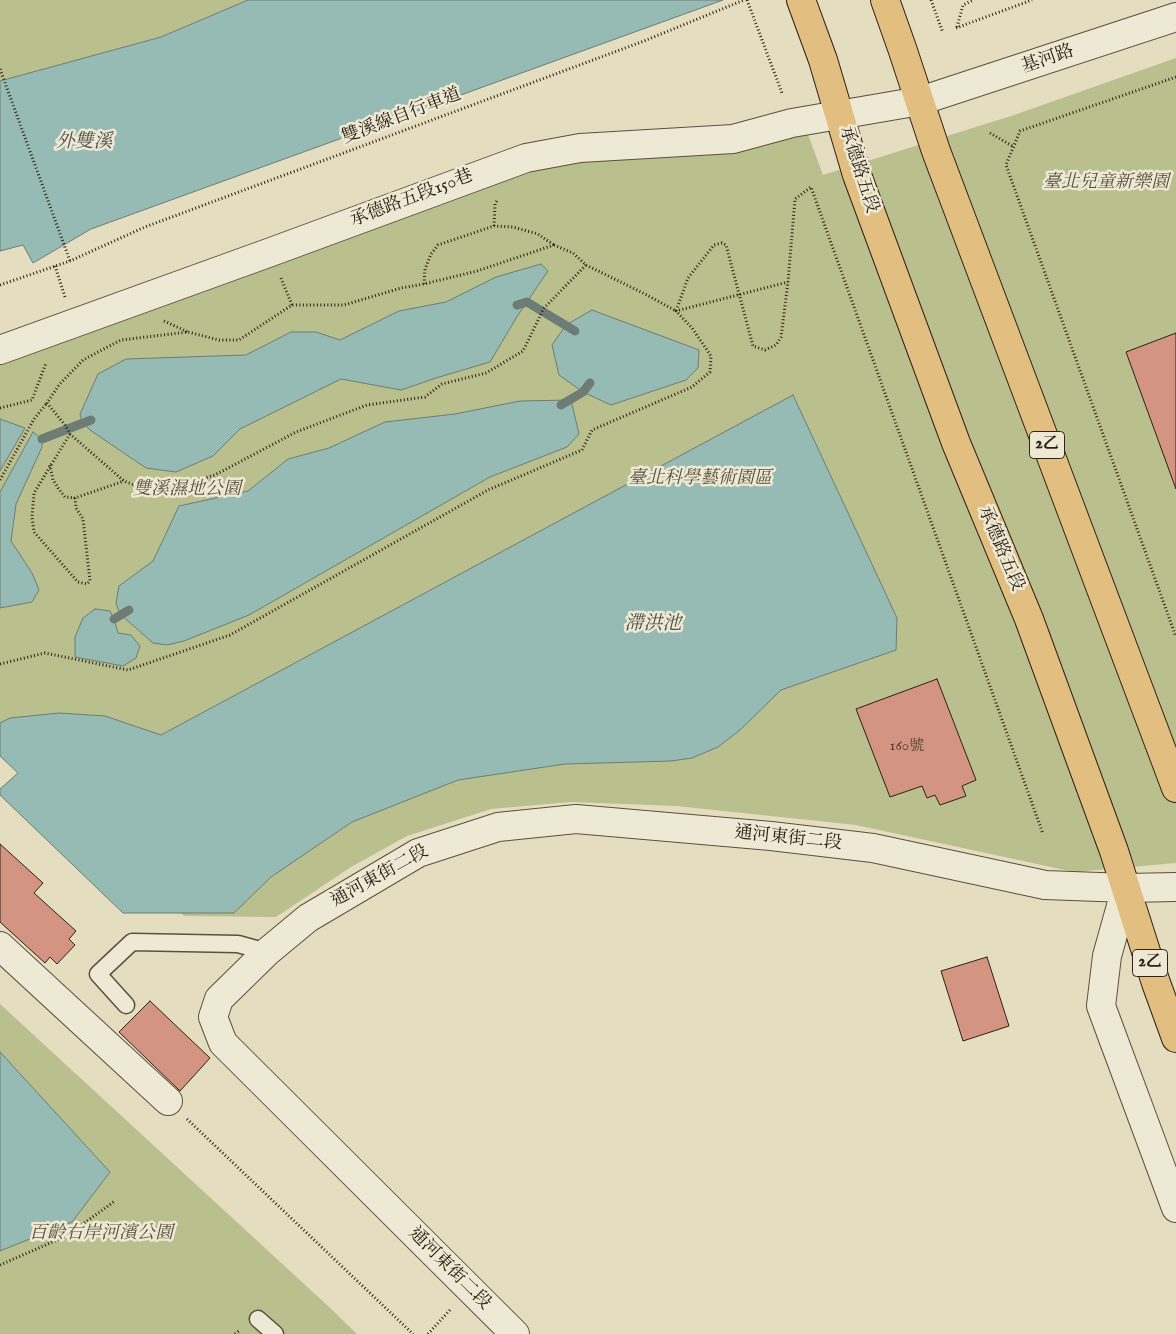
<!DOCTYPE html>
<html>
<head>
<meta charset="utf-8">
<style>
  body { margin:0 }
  canvas { display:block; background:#e5ddbf }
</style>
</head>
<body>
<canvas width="1176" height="1334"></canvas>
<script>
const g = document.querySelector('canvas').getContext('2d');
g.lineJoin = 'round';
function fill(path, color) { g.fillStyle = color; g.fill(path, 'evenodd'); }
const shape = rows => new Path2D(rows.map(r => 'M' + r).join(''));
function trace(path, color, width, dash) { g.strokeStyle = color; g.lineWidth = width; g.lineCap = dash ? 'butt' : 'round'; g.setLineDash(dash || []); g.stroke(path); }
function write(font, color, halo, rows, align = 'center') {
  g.font = font + ' "IM FELL English","Noto Serif TC",serif'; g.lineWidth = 5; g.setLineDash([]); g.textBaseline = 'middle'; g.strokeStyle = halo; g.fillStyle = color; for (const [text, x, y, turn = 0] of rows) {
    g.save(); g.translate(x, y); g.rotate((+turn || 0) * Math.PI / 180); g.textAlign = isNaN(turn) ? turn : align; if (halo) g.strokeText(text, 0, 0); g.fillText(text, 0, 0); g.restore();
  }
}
fill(shape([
  [0,0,248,0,161,37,0,81],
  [1176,58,1176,863,1074,872,856,825,676,806,571,802,491,809,407,836,351,867,276,917,184,916,0,751,0,356,521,167,807,132,823,175,1014,115],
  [0,1004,328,1306,357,1334,0,1334]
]), '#babf8e');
const water = shape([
  [248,0,723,0,91,229,33,263,23,245,0,251,0,81,161,37,248,0],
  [541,264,548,271,518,315,490,362,436,378,401,390,341,379,240,429,213,456,176,472,146,468,90,430,82,422,80,414,98,374,126,359,246,355,291,332,316,332,340,340,399,311,446,302,496,277,541,264],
  [592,310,699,350,698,368,686,380,611,405,583,392,559,375,552,345,566,325,592,310],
  [793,395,897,618,896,650,781,690,740,730,718,747,692,758,671,761,565,764,458,780,352,822,271,877,234,913,123,913,0,795,0,789,18,773,0,756,0,723,10,718,59,713,105,716,161,735,793,395],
  [571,400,579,434,567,447,490,477,249,615,184,641,167,645,153,643,120,614,116,603,119,586,153,561,179,506,248,491,288,459,329,448,385,422,455,414,520,401,571,400],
  [0,419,25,428,0,471,0,419],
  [33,432,42,439,42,447,16,504,11,541,32,573,39,590,32,602,0,608,0,492,33,432],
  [95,609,110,611,114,619,118,633,131,635,140,646,136,658,123,666,75,657,75,637,83,618,95,609],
  [0,1052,110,1172,72,1222,0,1251,0,1052]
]);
fill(water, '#96bbb5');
trace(water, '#6d7d75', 1);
trace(shape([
  [517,305,527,302,575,331],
  [561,405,583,392,590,383],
  [42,439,91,420],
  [114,619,129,610]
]), '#6d7d75', 9);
const building = shape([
  [1176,333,1176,489,1126,352,1176,333],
  [937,679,976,780,962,786,966,796,940,805,935,795,927,798,922,786,890,797,856,709,937,679],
  [0,844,43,883,34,893,76,931,69,939,75,945,57,964,50,957,45,963,0,922,0,844],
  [987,957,1009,1026,963,1041,941,971,987,957],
  [150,1001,210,1058,180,1091,119,1032,150,1001]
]);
fill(building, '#d39481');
trace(building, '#2f2114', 1);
const service = shape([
  [126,1005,98,974,132,942,238,944,267,952],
  [258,1319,275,1334]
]);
const minor = shape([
  [0,350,271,252,526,158,580,148,733,139,792,123,920,101,1176,17],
  [1126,888,1107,956,1101,1006,1176,1208],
  [0,946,168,1101],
  [515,1334,223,1043,213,1017,219,999,267,952,308,918,418,853,498,827,576,819,771,836,873,848,1045,885,1126,888,1176,887]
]);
const primary = shape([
  [801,0,823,60,857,175,956,443,1029,619,1114,851,1156,983,1176,1038],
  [885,0,902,48,936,151,1176,788]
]);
trace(service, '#5c503f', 19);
trace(minor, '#5c503f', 30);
trace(primary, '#2f2114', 30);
trace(shape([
  [747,0,782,93],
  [931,0,943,33],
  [957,27,963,5,973,0],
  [956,28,1032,0],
  [0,69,70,261],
  [1176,77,1020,131,1006,165,1176,637],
  [990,133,1014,147],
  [494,226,495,204,498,199],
  [554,245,573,253,586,265,544,308,523,351,486,373,442,384,425,397,367,405,296,432,215,475,166,489,142,488,124,481,70,434,65,425,47,403,59,385,83,360,121,340,188,332,219,340,239,340,292,305,344,305,401,288,424,284,477,271,554,245],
  [586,265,645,294,676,311,688,278,714,245,722,243,726,245,753,346,765,350,776,345,781,337,788,282,795,199,811,187,1043,834],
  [55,266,65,297],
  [281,278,292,305],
  [424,284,425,269,431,254,438,245,494,226,513,227,538,234,554,245],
  [0,285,70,261,145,227,644,41,744,0],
  [164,321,188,332],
  [0,408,32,400,46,363],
  [70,434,34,493,32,517,34,532,78,582,87,584,90,581,83,519,76,508,75,498,124,481],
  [50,465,53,480,58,488,65,497,75,498],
  [0,480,34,419,47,403],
  [0,664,45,653,128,670,230,635,488,490,582,450,592,430,692,387,710,372,711,356,692,328,676,311,788,282],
  [187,1119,413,1334],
  [0,1265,66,1236,115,1201],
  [235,1334,240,1330],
  [428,1334,450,1310]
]), '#2f2114', 3, [1, 2.5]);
trace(service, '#eee9d5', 16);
trace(minor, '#eee9d5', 28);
trace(primary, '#e2be80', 28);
write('15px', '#583e2f', null, [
  ["160號",907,747]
]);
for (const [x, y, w] of [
  [1047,445,35],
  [1150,963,35]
]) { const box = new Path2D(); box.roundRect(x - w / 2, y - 13.5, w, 27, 4); g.fillStyle = '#eee9d5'; g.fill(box); trace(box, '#2f2114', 1); }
write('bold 16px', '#2f2114', null, [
  ["2乙",1047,445],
  ["2乙",1150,963]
]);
write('18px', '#2f2114', '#eee9d5', [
  ["基河路",1048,60,-19],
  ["雙溪線自行車道",402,117,-21],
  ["承德路五段",858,170,72],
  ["承德路五段150巷",412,199,-21],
  ["承德路五段",1000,549,67],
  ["通河東街二段",788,839,6],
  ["通河東街二段",380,877,-29],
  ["通河東街二段",449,1269,45]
]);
write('italic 18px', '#595039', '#eee9d5', [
  ["臺北兒童新樂園",1106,183],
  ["臺北科學藝術園區",700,479],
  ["雙溪濕地公園",187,490],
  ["百齡右岸河濱公園",101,1234]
]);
write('italic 19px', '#4e4f44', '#eee9d5', [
  ["外雙溪",84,143],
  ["滯洪池",653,625]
]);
</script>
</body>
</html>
